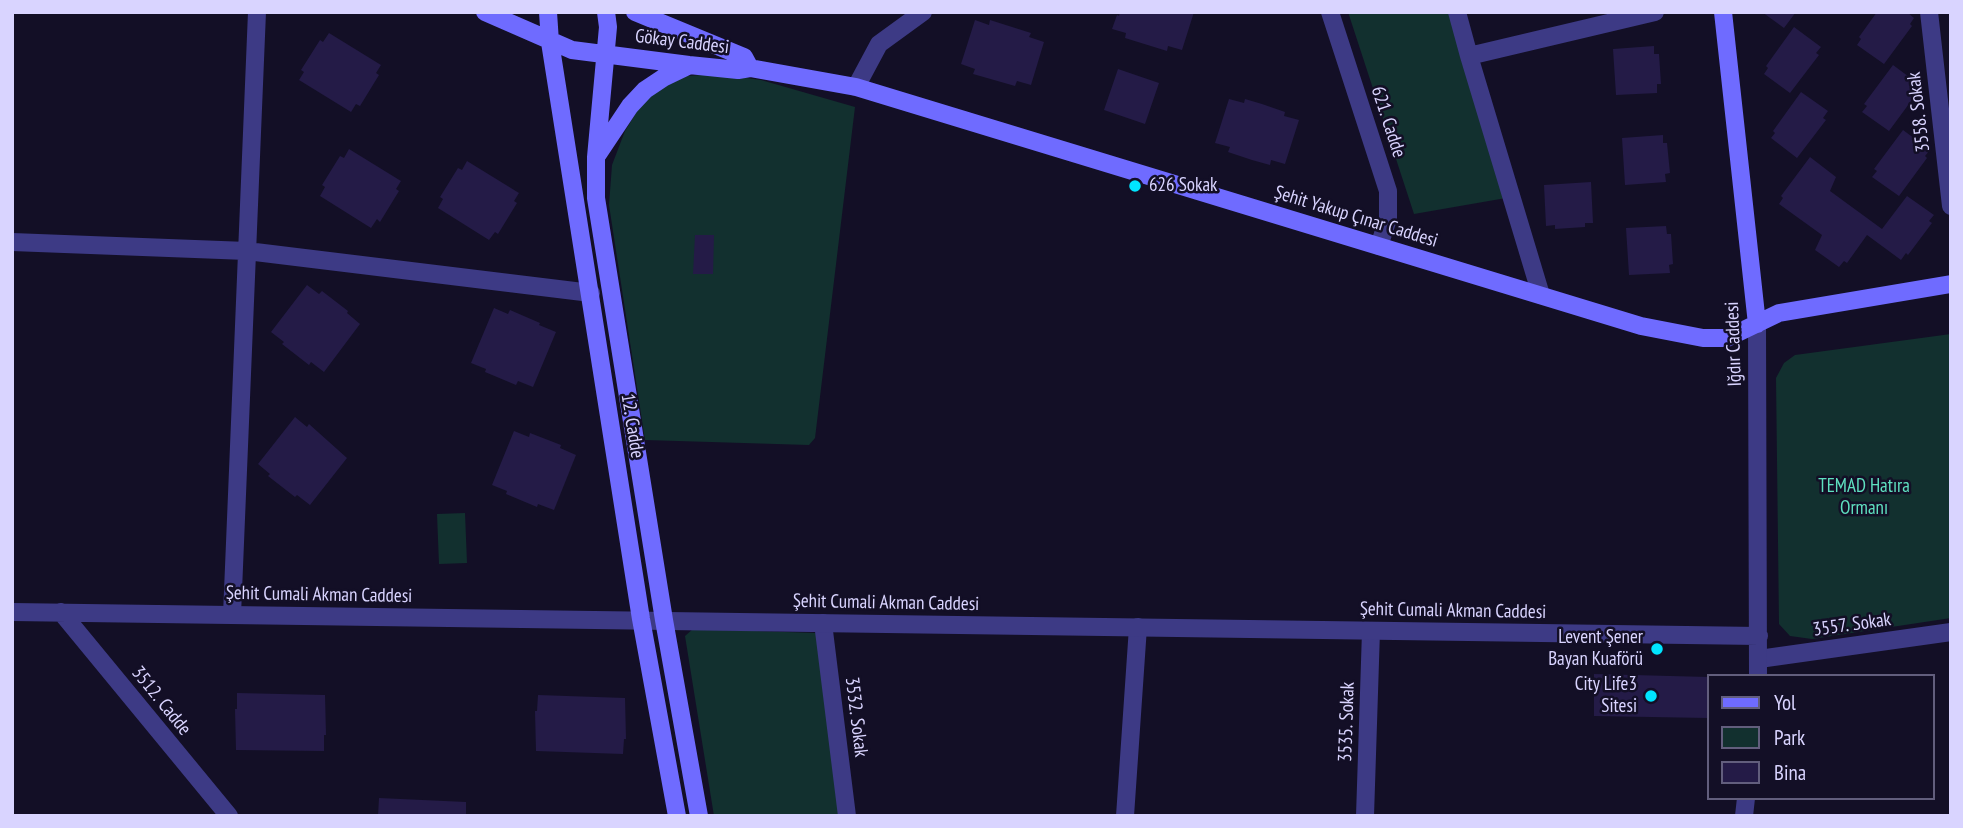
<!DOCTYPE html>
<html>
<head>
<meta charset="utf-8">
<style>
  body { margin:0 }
  #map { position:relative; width:1963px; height:828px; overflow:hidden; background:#130f26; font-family:"PT Sans Narrow",sans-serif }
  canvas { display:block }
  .frame { position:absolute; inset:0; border:14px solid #d9d4ff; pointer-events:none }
  .legend { position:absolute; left:1707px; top:674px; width:228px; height:126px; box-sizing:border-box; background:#130f26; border:2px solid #625e7d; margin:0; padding:9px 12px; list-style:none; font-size:21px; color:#d9d4ff }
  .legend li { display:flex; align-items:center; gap:14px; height:35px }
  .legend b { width:35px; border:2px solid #625e7d }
</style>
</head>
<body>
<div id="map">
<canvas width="1963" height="828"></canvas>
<div class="frame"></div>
<ul class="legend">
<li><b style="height:9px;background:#6f6bff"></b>Yol</li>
<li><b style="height:19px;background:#12302f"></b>Park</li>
<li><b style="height:19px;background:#241b47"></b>Bina</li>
</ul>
</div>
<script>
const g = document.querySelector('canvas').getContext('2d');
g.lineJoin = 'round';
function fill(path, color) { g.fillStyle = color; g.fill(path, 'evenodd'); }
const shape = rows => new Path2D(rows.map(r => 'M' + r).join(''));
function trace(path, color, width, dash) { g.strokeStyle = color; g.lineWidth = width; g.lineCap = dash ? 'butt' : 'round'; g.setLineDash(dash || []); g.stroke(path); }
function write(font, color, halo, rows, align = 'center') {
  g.font = font + ' "PT Sans Narrow",sans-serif'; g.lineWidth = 5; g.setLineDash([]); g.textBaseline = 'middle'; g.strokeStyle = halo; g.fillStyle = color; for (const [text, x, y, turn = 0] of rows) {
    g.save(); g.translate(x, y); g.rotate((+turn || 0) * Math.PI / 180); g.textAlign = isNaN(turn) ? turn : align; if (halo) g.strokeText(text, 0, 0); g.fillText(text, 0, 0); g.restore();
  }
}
fill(shape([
  [1348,12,1451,12,1506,198,1414,214],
  [718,74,761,80,855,107,815,438,809,445,645,440,609,205,612,165,625,131,642,103,661,85,686,76],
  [1951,334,1951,618,1812,639,1790,636,1779,624,1776,378,1784,363,1795,355],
  [465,513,467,563,439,564,437,514],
  [693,629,816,633,840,816,714,816,685,636]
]), '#12302f');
fill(shape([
  [1120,12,1194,12,1182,50,1168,46,1167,51,1125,38,1126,33,1112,29,1117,15,1119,16],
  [1762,12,1796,12,1784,28],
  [1877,12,1907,12,1914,18,1910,24,1912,26,1884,64,1857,45,1861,39,1859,37],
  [975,20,989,25,990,20,1031,33,1029,37,1044,42,1031,85,1017,81,1015,86,973,74,975,69,961,64],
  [1794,27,1821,47,1816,53,1819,55,1790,93,1764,74,1768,68,1766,66],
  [329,33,381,65,376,73,379,75,360,106,356,104,351,112,299,80,304,72,301,70,320,40,323,42],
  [1654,46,1654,54,1659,54,1661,84,1657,84,1657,93,1616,95,1613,49],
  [1893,65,1920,85,1915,91,1917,93,1889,131,1862,112,1867,106,1864,104],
  [1118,69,1159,83,1145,124,1104,110],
  [1801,92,1828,111,1823,118,1826,120,1797,158,1771,138,1775,133,1773,131],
  [1229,99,1244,103,1245,99,1262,104,1285,112,1284,116,1299,120,1285,164,1271,160,1270,165,1252,160,1228,152,1230,147,1215,143],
  [1903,130,1930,150,1925,156,1927,158,1899,196,1872,177,1877,171,1874,169],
  [1663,135,1663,143,1667,143,1670,173,1665,174,1666,182,1625,185,1622,138],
  [349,149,401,181,396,189,399,191,380,222,377,219,371,228,320,196,325,187,322,185,340,156,344,158],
  [1810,157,1836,177,1830,191,1882,229,1907,196,1934,215,1929,221,1932,223,1908,255,1906,253,1901,260,1867,235,1847,263,1844,261,1839,267,1815,250,1822,235,1779,204,1783,198,1781,196],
  [467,161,519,193,514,201,517,203,498,234,495,232,489,240,438,208,443,199,440,197,458,168,462,170],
  [1591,182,1593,223,1585,223,1585,227,1555,229,1555,225,1546,226,1544,185],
  [1666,226,1667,234,1671,234,1673,264,1669,265,1670,273,1629,275,1626,228],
  [695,235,714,235,713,274,693,274],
  [307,285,319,294,322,291,348,311,347,313,360,324,324,372,311,362,309,365,282,344,284,342,271,332],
  [494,308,508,314,510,310,540,323,539,325,556,332,533,387,518,381,516,385,485,372,486,369,471,363],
  [295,417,307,427,309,424,347,458,310,505,297,495,295,497,268,476,270,474,258,464],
  [514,431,529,437,530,433,561,445,560,448,576,455,554,510,538,504,537,507,506,494,507,491,492,485],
  [1594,674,1709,677,1708,718,1594,716],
  [237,693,325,695,326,735,324,735,324,751,236,750,235,709,237,709],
  [538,695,625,698,626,739,624,739,623,754,536,751,535,711,537,711],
  [379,798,466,802,466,816,378,816]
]), '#241b47');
trace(shape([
  [1457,12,1469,56],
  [1929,12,1951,206],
  [856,87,879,44,923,12],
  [12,242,247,251,591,293],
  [1541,295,1469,56,1655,12],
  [232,615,257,12],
  [823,623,847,816],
  [1759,659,1951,632],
  [1125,816,1138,627],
  [1365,816,1371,631]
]), '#3d3a85', 18);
trace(shape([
  [1330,12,1388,191,1388,219,1379,246],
  [1757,324,1758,676],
  [12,612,1759,636],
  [61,612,229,816],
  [1744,816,1746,798]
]), '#3d3a85', 18);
trace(shape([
  [485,12,572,50,689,65,738,70,750,68,856,87,1641,326,1703,338,1727,338,1779,313,1951,284],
  [548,12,550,42,641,619,677,816],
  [606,12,608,27,596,157,596,198,664,620,699,816],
  [635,12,744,57,750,68],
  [1723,12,1757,324],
  [598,154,630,106,645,90,663,78,688,66]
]), '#6f6bff', 18);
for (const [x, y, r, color] of [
  [1135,186,7,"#00e5ff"],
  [1657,649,7,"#00e5ff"],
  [1651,696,7,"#00e5ff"]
]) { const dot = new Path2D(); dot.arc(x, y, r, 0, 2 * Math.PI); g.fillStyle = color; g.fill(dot); trace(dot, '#130f26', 2.5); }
write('19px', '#d9d4ff', '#130f26', [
  ["Gökay Caddesi",682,42,7],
  ["3558. Sokak",1919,112,-97],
  ["621. Cadde",1388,122,72],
  ["Şehit Yakup Çınar Caddesi",1356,217,17],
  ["Iğdır Caddesi",1734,344,-92],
  ["12. Cadde",632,426,81],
  ["Şehit Cumali Akman Caddesi",319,595,1],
  ["Şehit Cumali Akman Caddesi",886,603,1],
  ["Şehit Cumali Akman Caddesi",1453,611,1],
  ["3557. Sokak",1852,625,-8],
  ["3512. Cadde",161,701,51],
  ["3532. Sokak",856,717,83],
  ["3535. Sokak",1347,722,-88]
]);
write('19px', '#d9d4ff', '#130f26', [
  ["626 Sokak",1149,186,"left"],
  ["Levent Şener",1643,638],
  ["Bayan Kuaförü",1643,660],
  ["City Life3",1637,685],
  ["Sitesi",1637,707]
], 'right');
write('19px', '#5fe0c0', '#130f26', [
  ["TEMAD Hatıra",1864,487],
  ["Ormanı",1864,509]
]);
</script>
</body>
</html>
